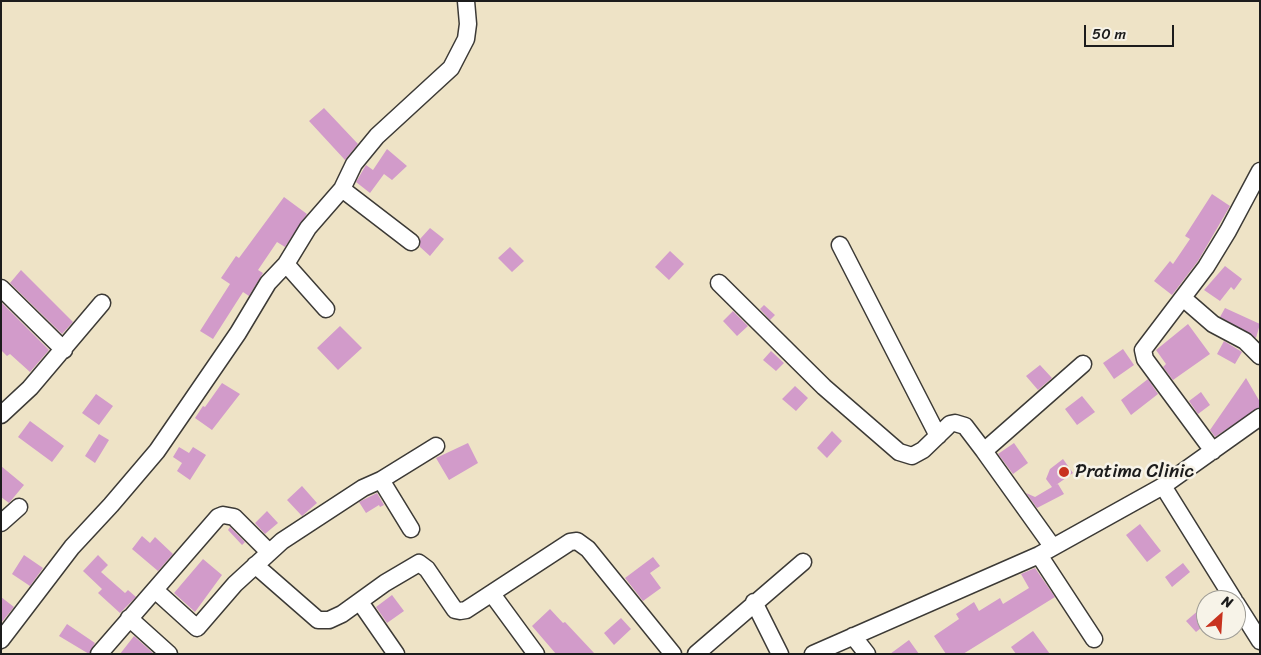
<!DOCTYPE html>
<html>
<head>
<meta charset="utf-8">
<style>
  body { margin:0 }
  #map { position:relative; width:1261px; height:655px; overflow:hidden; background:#eee3c6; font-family:Sriracha,sans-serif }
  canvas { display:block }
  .frame { position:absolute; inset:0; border:2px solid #1c1c1c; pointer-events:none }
  .north { position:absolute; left:1196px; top:590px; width:50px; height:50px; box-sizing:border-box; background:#f7f3e8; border:1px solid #9f9d96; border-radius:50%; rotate:26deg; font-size:14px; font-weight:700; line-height:20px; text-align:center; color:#1c1c1c }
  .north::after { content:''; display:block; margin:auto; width:18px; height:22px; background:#c8321e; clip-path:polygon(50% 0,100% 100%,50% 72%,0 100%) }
  .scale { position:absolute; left:1084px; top:25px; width:90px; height:22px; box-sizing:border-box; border:2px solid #1c1c1c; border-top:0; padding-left:6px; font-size:15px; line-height:18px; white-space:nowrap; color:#1c1c1c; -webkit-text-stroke:4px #f7f3e8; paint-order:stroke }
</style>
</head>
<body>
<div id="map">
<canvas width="1261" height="655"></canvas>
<div class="frame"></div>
<div class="north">N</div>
<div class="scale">50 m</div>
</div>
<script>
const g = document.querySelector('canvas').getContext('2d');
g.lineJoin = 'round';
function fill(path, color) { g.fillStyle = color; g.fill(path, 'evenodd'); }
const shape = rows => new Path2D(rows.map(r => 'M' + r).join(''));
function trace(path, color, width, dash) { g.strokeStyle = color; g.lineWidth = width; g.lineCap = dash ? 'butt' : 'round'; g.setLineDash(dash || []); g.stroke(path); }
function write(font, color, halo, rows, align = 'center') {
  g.font = font + ' Sriracha,sans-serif'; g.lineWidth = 5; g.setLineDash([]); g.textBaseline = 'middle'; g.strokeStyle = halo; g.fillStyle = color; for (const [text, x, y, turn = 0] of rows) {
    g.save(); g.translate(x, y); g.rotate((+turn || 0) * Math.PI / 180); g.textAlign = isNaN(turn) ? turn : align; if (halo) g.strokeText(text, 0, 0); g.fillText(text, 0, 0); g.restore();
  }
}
fill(shape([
  [324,108,358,144,345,160,309,121],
  [387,149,407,166,392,180,384,174,370,193,356,182,366,165,373,170],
  [1212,194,1230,206,1198,261,1172,295,1154,281,1170,261,1173,264,1190,239,1185,236],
  [284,197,307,214,285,247,277,242,258,270,263,273,249,296,243,292,213,339,200,331,230,284,221,278,236,256,239,258],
  [430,228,444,239,430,256,420,247,420,239],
  [510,247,524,261,512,272,498,258],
  [670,251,684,264,669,280,655,267],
  [1225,266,1242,279,1234,290,1231,287,1220,301,1204,290],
  [21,270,73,322,62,334,10,283],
  [1,302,49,350,30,372,10,354,7,356,1,350],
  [764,305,775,315,770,320,760,309],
  [1225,308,1260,324,1256,338,1220,317],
  [733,311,748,326,737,336,723,321],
  [1188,324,1210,354,1173,380,1163,367,1166,364,1156,350],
  [340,326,362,348,338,370,317,348],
  [1224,341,1242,352,1235,364,1217,354],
  [1123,349,1134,365,1114,379,1103,363],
  [771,351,784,363,776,371,763,360],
  [1040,365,1052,378,1038,390,1026,376],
  [1246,378,1260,402,1260,407,1215,437,1210,430],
  [1148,379,1158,394,1131,415,1121,400],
  [222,383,240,394,212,430,195,418,203,406,205,407],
  [795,386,808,398,796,411,782,399],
  [1201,392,1210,405,1198,414,1189,401],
  [96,394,113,406,99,425,82,413],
  [1082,396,1095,412,1077,425,1065,409],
  [30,421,64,446,52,462,18,437],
  [832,431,842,441,827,458,817,448],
  [99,434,109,440,95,463,85,456],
  [468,443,478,463,449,480,436,458],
  [1014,443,1028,463,1013,474,998,454],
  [179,447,189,453,193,447,206,455,190,480,177,471,182,463,173,457],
  [1063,459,1073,473,1056,485,1058,484,1064,494,1037,508,1026,493,1035,497,1052,487,1046,479,1050,469],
  [1,466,24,485,9,503,1,497],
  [302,486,317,503,302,516,287,500],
  [377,493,384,505,380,507,379,505,366,513,359,502],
  [267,511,278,523,265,534,255,523],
  [1140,524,1161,551,1147,562,1126,535],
  [230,527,245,542,242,545,228,530],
  [142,536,150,543,155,537,173,554,158,571,132,549],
  [24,555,43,568,30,586,12,574],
  [98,555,108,565,101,572,125,593,128,590,136,597,120,613,98,593,102,589,83,571],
  [653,557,660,566,650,573,661,588,643,601,625,578],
  [203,559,222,575,195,612,174,593],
  [1183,563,1190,572,1172,587,1165,577],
  [1035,568,1055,597,963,654,946,654,934,636,959,619,956,614,974,602,979,611,1000,598,1003,604,1029,588,1021,574],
  [392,595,404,611,387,623,376,607],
  [1,597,14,607,1,623],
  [1206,604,1206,624,1196,632,1186,621],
  [550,609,563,623,565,622,595,654,556,654,532,626],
  [621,618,631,629,614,645,604,633],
  [67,624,95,643,89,654,59,636],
  [1033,631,1050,654,1016,654,1011,647],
  [134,636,154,654,120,654],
  [909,640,919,654,890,654]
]), '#d29bca');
const minor = shape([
  [342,189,411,242],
  [840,245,938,436],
  [286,264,326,309],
  [719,283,824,387,899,452,912,456,923,450,950,424,955,423,965,426,984,451],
  [1,288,64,350],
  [1183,298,1213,324,1245,341,1260,356],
  [1,415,30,388,102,303],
  [1213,451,1145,359,1143,350,1206,267,1228,231,1260,171],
  [381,480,411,529],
  [1163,486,1234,600],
  [1,523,19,507],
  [1052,546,984,451,1083,364],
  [1039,555,1094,639],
  [255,565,318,620,329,620,342,614,385,583,419,563,427,569,455,610,460,611,466,610,570,542,577,541,588,549,673,654],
  [155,590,197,628,235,584,282,541,363,488,381,480,436,446],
  [492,594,536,654],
  [360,602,396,654],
  [754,602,780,654],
  [1236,603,1260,641],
  [129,618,169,654],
  [853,636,867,654],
  [1,640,72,547,111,505,157,451,238,333,268,283,286,264,308,228,342,189,354,164,377,136,451,68,466,39,468,24,466,1],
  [99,654,218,517,223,515,234,517,269,552],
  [696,654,803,562],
  [813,654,1039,555,1163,486,1260,417]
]);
trace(minor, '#3c3a36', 19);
trace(minor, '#fff', 16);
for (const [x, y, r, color] of [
  [1064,472,6,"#c8321e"]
]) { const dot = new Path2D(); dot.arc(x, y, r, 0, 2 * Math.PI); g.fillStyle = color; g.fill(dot); trace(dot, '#f7f3e8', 2); }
write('19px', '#1c1c1c', '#f7f3e8', [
  ["Pratima Clinic",1075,472]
], 'left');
</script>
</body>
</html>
